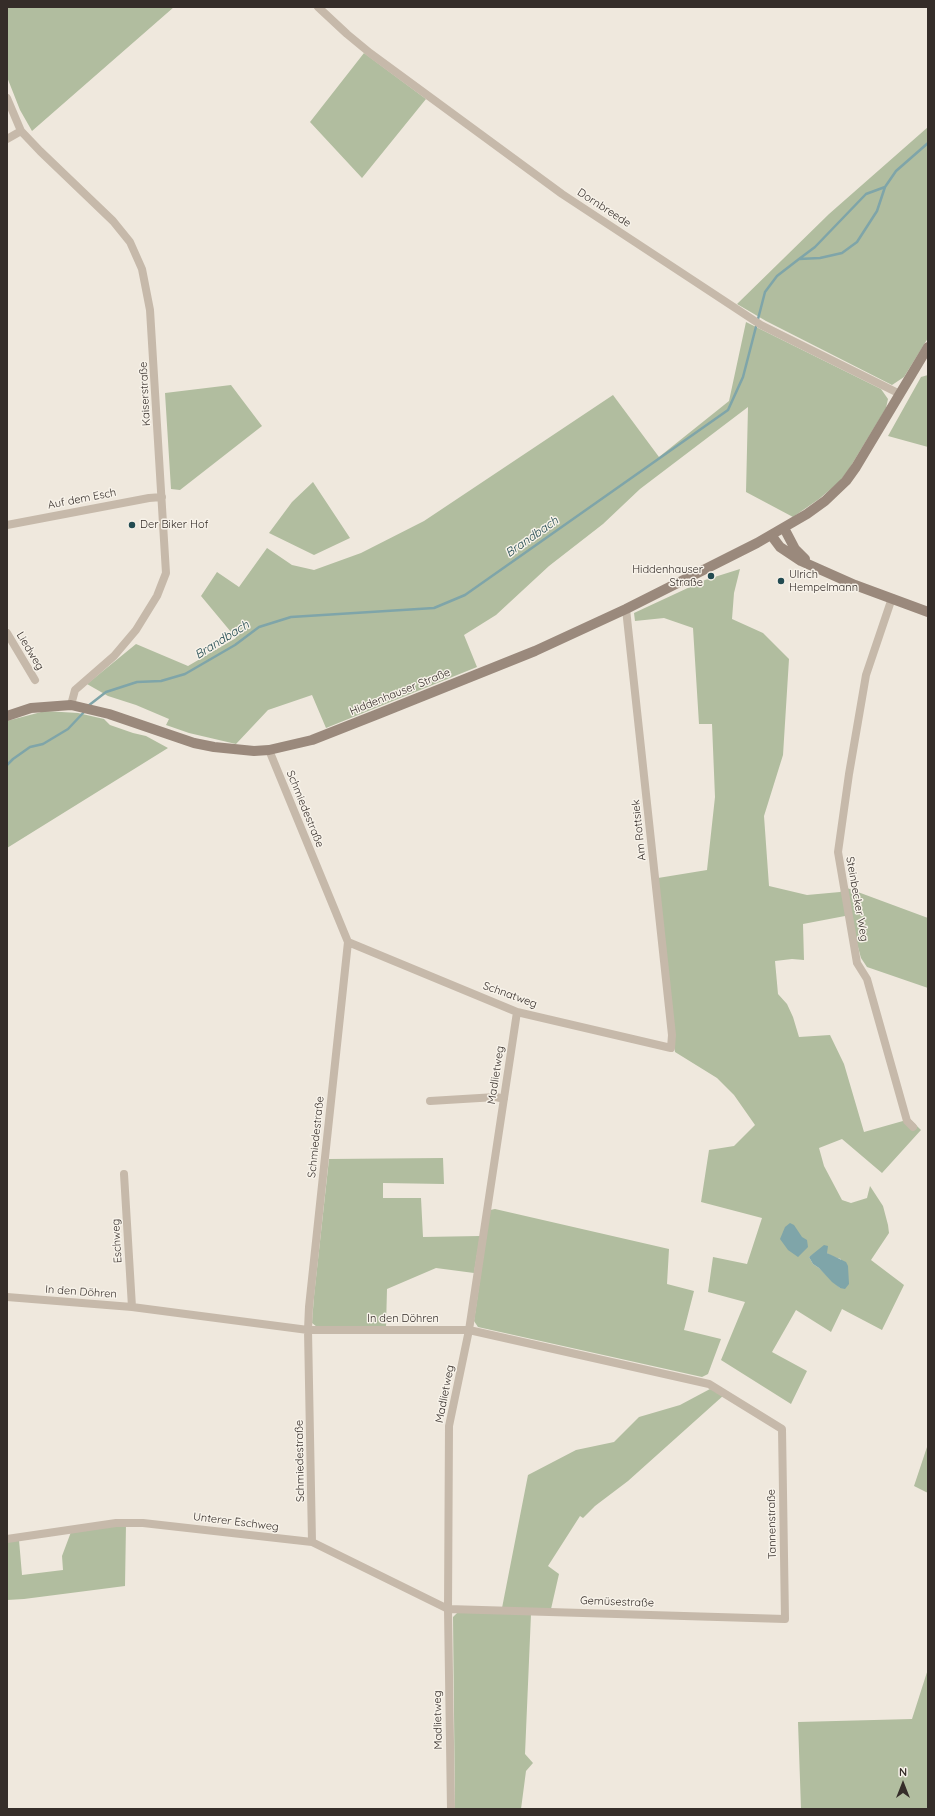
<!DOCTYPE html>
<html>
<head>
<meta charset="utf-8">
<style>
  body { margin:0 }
  #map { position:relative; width:935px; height:1816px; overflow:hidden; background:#efe8dd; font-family:Quicksand,sans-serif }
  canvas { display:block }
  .frame { position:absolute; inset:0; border:8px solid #352d29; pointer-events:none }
  .north { position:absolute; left:883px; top:1764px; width:40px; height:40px; -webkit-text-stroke:3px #f7f2e9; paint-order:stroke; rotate:0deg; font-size:11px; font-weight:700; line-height:16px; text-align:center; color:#352d29 }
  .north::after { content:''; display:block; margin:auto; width:14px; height:18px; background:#352d29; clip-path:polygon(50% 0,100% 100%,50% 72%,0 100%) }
</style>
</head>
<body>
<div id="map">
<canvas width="935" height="1816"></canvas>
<div class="frame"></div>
<div class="north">N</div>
</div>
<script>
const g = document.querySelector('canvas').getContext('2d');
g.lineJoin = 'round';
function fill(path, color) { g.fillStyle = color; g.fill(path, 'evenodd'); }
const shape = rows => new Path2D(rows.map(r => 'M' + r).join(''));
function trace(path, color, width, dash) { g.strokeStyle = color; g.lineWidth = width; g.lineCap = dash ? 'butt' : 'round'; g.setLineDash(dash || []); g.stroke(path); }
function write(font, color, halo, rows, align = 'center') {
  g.font = font + ' Quicksand,sans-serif'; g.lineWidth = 3; g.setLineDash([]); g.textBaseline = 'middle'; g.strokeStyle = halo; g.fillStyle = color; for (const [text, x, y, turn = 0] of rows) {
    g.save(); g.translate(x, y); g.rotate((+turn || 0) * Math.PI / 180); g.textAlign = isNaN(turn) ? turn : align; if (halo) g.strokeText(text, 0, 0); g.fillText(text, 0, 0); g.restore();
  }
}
fill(shape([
  [7,7,174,7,32,131,20,110,7,77],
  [364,53,426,99,362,178,310,122],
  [928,127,928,338,904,377,892,385,766,321,737,304,829,214],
  [746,322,881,389,888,399,886,408,849,469,840,481,819,499,793,517,746,492,748,407,640,489,603,524,549,566,496,615,464,635,477,667,326,728,312,695,268,710,236,744,189,733,166,725,169,719,136,705,108,696,87,684,136,644,188,666,236,638,201,596,217,572,239,587,267,548,292,565,314,570,361,553,424,521,613,395,659,457,729,401],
  [928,375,928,447,888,436,921,377],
  [231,385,262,426,180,490,171,489,165,393],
  [313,482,350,538,314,555,269,533,292,502],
  [740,569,734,593,732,619,763,633,789,659,783,755,764,816,769,886,807,895,840,892,847,888,928,918,928,988,867,967,861,958,850,918,845,916,803,924,804,960,792,959,775,961,778,994,787,1004,793,1017,799,1037,830,1035,844,1064,864,1132,910,1119,921,1130,882,1173,842,1139,819,1148,824,1166,842,1200,851,1203,867,1198,870,1186,883,1206,888,1225,889,1233,871,1260,904,1285,882,1330,842,1309,831,1332,796,1310,772,1352,807,1371,791,1404,721,1360,745,1302,708,1292,713,1257,747,1264,762,1218,701,1202,709,1150,734,1146,755,1125,734,1095,717,1078,675,1052,658,878,707,870,715,797,712,724,699,724,693,628,664,618,635,621,634,613,705,580],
  [816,1253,827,1253,833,1257,841,1259,840,1288,819,1268,813,1264,809,1257],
  [45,711,78,713,104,719,110,725,133,733,146,736,168,748,7,848,7,721],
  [443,1158,444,1184,383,1183,383,1198,421,1198,423,1237,480,1236,474,1273,436,1268,387,1289,386,1327,317,1327,312,1323,314,1296,329,1159],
  [495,1209,669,1249,667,1284,694,1291,684,1330,721,1339,708,1374,702,1377,478,1327,474,1321,490,1210],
  [710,1389,724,1395,628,1481,595,1506,583,1518,580,1516,548,1566,559,1574,551,1609,502,1608,528,1475,576,1450,614,1442,639,1417,680,1405],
  [928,1444,928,1493,914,1486],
  [126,1524,125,1586,24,1599,7,1600,7,1540,19,1540,22,1575,63,1570,62,1556,71,1532],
  [459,1611,531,1614,525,1754,533,1763,526,1771,521,1809,455,1809,453,1617],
  [928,1669,928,1809,801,1809,798,1722,912,1719]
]), '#b1bd9f');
fill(shape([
  [790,1223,794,1225,802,1237,807,1240,808,1247,798,1257,788,1250,780,1239,785,1227],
  [824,1245,828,1246,827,1253,846,1262,848,1266,849,1284,845,1289,840,1288,832,1282,819,1268,813,1264,809,1257]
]), '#7fa5a9');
trace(shape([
  [799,259,815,247,866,194,885,187],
  [88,706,106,692,137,682,161,681,185,674,235,645,259,627,291,617,434,608,465,595,728,410,743,377,765,292,777,276,799,259,820,258,842,253,857,242,877,211,885,187,896,171,928,143],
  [7,765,13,759,30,747,43,744,68,729,84,712]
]), '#7fa5a9', 2.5);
trace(shape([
  [318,7,347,34,370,53,562,194,761,325,900,394],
  [7,98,21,131,40,151,113,221,130,242,142,269,150,310,166,573,157,596,136,630,114,656,75,690,71,705],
  [7,139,21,131],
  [7,525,149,498,162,497],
  [892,598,866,675,849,774,838,852,857,963,867,979,907,1121,913,1127],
  [7,633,35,680],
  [269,750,348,942,309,1307,308,1330,312,1542],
  [348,942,517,1012,671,1048,672,1035,626,609],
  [430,1101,496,1097,504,1099],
  [124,1174,132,1307],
  [7,1297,132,1307,308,1330,469,1330,709,1384,782,1429,785,1619,448,1609,312,1542,143,1523,116,1523,7,1539],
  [451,1809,448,1609,449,1426,469,1330,517,1012]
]), '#c6b9aa', 8);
trace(shape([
  [784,528,795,549,805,559],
  [771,535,780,547,801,561,855,585,928,612],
  [7,716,31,708,71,705,109,714,194,743,214,747,254,751,269,750,312,740,378,714,535,651,626,609,757,543,807,514,825,501,846,481,856,467,928,347]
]), '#9a897c', 10);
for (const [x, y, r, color] of [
  [132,525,4,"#234b51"],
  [711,576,4,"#234b51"],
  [781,581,4,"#234b51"]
]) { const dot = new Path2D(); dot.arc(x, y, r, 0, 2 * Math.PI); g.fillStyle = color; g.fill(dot); trace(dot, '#f7f2e9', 1.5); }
write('11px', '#352d29', '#f7f2e9', [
  ["Dornbreede",604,208,33],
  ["Kaiserstraße",145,394,-93],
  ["Auf dem Esch",82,499,-11],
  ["Liedweg",30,651,59],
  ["Hiddenhauser Straße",400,692,-22],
  ["Schmiedestraße",305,809,68],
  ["Am Rottsiek",639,830,-96],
  ["Steinbecker Weg",857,899,80],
  ["Schnatweg",510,995,20],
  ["Madlietweg",496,1075,-81],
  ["Schmiedestraße",316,1137,-84],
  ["Eschweg",117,1241,-93],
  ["In den Döhren",81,1292,4],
  ["In den Döhren",403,1319],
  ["Madlietweg",445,1394,-79],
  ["Schmiedestraße",300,1461,-91],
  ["Unterer Eschweg",236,1522,7],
  ["Tannenstraße",772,1524,-91],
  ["Gemüsestraße",617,1602,2],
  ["Madlietweg",438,1720,-91]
]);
write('11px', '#352d29', '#f7f2e9', [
  ["Der Biker Hof",140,525],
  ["Hiddenhauser",703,570,"right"],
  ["Straße",703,583,"right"],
  ["Ulrich",789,575],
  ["Hempelmann",789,588]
], 'left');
write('italic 12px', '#234b51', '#f7f2e9', [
  ["Brandbach",532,537,-35],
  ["Brandbach",222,640,-32]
]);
</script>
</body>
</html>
